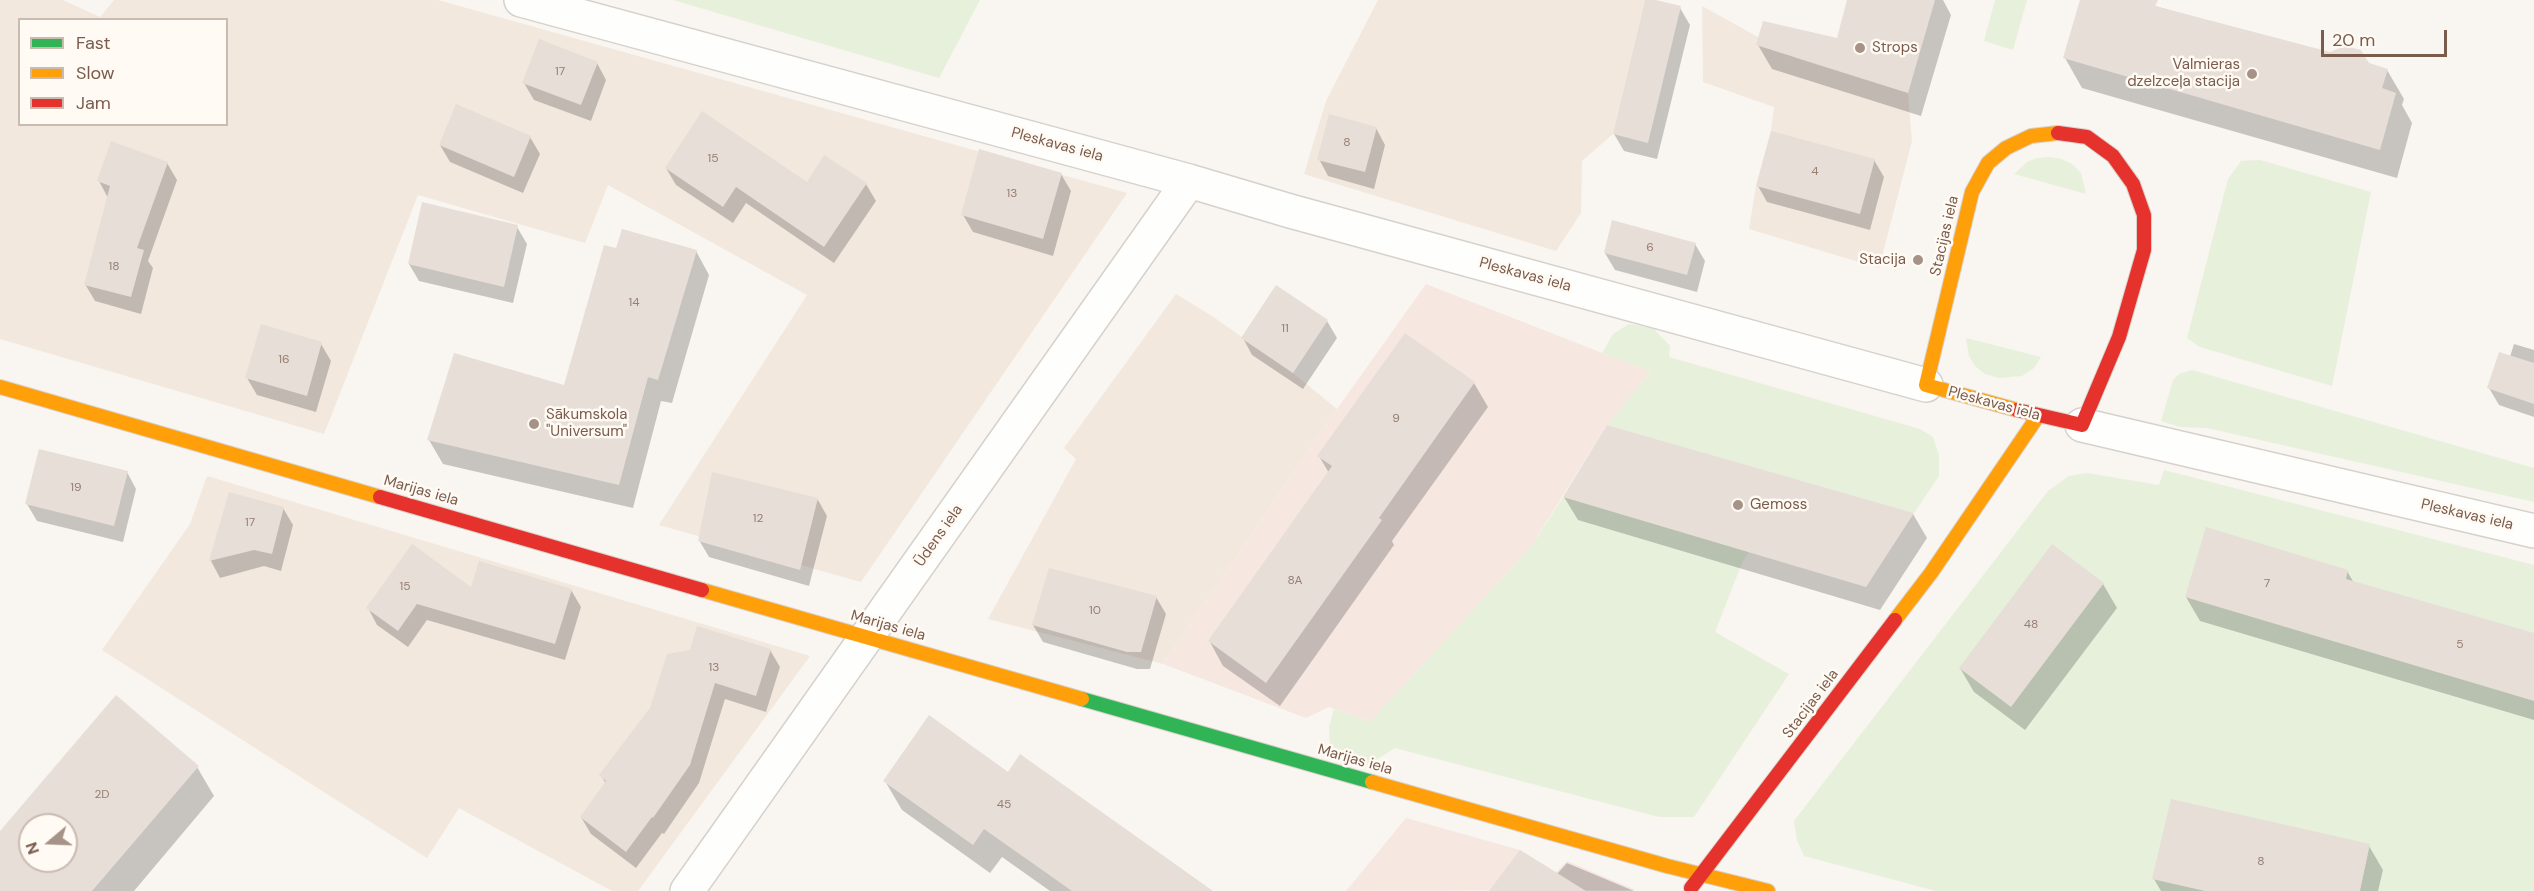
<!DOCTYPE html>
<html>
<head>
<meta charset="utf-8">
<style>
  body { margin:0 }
  #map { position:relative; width:2534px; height:891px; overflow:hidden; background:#f9f5f0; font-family:"DM Sans",sans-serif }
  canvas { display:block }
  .legend { position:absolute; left:18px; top:18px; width:210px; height:108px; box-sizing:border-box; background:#fffaf3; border:2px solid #cabbb1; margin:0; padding:8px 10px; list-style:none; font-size:18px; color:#7a5c4d }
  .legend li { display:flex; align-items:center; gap:12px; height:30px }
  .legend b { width:30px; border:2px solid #cabbb1 }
  .north { position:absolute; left:18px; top:813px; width:60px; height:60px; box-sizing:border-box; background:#fffaf3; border:2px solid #cabbb1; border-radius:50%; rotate:251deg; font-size:16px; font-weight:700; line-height:24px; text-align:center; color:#7a5c4d }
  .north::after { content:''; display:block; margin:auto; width:21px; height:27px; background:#a69286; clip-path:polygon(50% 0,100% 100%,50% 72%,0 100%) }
  .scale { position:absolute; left:2321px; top:30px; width:126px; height:27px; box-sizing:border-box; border:3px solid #7a5c4d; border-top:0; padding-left:8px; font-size:18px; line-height:21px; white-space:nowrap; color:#7a5c4d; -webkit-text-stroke:4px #fffaf3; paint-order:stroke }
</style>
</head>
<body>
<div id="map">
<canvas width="2534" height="891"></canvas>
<ul class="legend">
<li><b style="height:8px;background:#30b455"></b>Fast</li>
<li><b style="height:8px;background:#ff9f0a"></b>Slow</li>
<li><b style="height:8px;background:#e5322d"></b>Jam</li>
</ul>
<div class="north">N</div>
<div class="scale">20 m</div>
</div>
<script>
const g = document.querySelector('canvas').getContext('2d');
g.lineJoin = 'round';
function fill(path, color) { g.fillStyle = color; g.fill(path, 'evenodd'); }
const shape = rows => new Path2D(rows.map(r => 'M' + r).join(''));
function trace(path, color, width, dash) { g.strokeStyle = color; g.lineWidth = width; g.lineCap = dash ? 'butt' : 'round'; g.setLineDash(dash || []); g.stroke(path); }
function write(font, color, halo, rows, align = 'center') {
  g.font = font + ' "DM Sans",sans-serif'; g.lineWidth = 5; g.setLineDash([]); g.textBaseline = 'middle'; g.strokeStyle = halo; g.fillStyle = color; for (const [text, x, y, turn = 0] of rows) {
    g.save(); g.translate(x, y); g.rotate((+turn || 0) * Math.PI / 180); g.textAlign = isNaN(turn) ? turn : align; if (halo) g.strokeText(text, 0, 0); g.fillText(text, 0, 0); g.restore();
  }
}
fill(shape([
  [0,0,63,0,100,17,114,0,438,0,1127,193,861,582,659,525,807,295,608,185,585,243,418,195,324,434,0,339],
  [20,20,226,20,226,124,20,124],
  [1378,0,1645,0,1613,134,1582,161,1581,213,1556,251,1304,174,1326,101],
  [1702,6,1796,58,1908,93,1912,141,1879,268,1749,229,1756,186,1771,131,1774,107,1703,82],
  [1176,294,1212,316,1293,373,1337,409,1163,664,988,619,1076,459,1064,448],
  [207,476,810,656,638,891,612,891,459,808,427,858,102,650,190,524]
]), '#f2e8de');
fill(shape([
  [1426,284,1651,372,1607,425,1530,548,1370,722,1329,707,1306,718,1163,664,1337,409],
  [1406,818,1520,850,1556,872,1567,861,1636,890,1346,891]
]), '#f6e8e1');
fill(shape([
  [673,0,980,0,939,78],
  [1995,0,2027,0,2013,50,1984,41],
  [2049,157,2061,159,2072,164,2081,173,2086,194,2014,174,2027,162,2037,158],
  [2260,160,2371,192,2332,386,2200,347,2187,338,2228,179,2241,161],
  [1629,324,1653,328,1670,346,1669,357,1920,429,1933,437,1939,456,1939,476,1914,513,1607,425,1651,372,1602,353,1613,334],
  [1966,338,2041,357,2034,368,2022,376,1999,378,1985,374,1975,366,1969,356],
  [2192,370,2534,468,2534,502,2207,428,2180,427,2161,421,2173,380,2179,374],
  [2164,470,2534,565,2534,891,1936,891,1804,856,1797,840,1794,821,2048,491,2069,476,2087,473,2159,485],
  [1563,497,1749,552,1742,563,1715,632,1789,674,1694,817,1659,817,1395,748,1368,765,1330,747,1329,727,1334,709,1370,722,1530,548]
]), '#e7f0db');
fill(shape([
  [1647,0,1680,8,1690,25,1657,159,1624,151,1614,134],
  [1848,0,1943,0,1951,15,1921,116,1772,69,1758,45,1838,40],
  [2081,0,2133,0,2387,70,2404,99,2402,105,2412,123,2397,178,2082,88,2065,58],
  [597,63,606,80,591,121,534,100,524,83],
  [1376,128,1385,145,1374,189,1328,176,1319,159],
  [530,137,540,154,523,193,450,162,440,145],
  [1874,160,1884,177,1870,230,1767,202,1758,186],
  [167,163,177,180,148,261,153,268,141,314,95,301,85,284,108,198,99,181],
  [666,168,807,184,866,184,876,201,834,263,746,203,733,223,676,185],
  [1061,174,1071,191,1053,256,973,232,963,215],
  [517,227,527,244,513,303,419,281,409,264],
  [1695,244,1705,261,1697,292,1615,270,1605,253],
  [617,250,696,251,709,275,672,403,661,401,633,508,443,464,429,440,565,387],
  [1277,287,1327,321,1337,338,1303,389,1252,355,1243,338],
  [321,344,331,361,316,412,257,395,247,378],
  [2514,344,2534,350,2534,417,2499,405,2489,388,2510,357],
  [1474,383,1488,407,1392,541,1394,545,1280,706,1223,666,1210,642,1329,473,1319,456],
  [127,472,136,489,123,542,37,521,27,504],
  [230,493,283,508,293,525,281,571,264,566,220,578,211,561],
  [1564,497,1913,514,1927,538,1880,610,1578,520],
  [818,500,827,516,809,586,709,557,699,540],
  [2347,571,2354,583,2534,635,2534,720,2200,621,2186,597],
  [2103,584,2117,608,2025,730,1974,692,1960,668],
  [472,589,571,590,581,607,565,660,427,620,408,647,377,625,368,608],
  [1156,597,1166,614,1150,669,1137,669,1043,642,1033,625],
  [770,650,780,667,766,712,725,699,699,783,664,834,662,833,636,868,591,834,581,817,606,784,601,775,651,708],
  [197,767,214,796,134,891,0,891,0,833],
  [30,825,66,825,66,861,30,861],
  [1008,774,1201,891,1050,891,1002,857,990,873,902,810,885,781],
  [2369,846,2383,870,2378,891,2161,891,2154,879],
  [1567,863,1634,891,1491,891,1557,874]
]), '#0003');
fill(shape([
  [1645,0,1656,0,1681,6,1648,143,1613,134],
  [1847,0,1935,0,1908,93,1756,45,1763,21,1837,38],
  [2080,0,2158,0,2155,6,2330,52,2345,46,2361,50,2369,63,2388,69,2382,88,2396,93,2380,150,2063,58],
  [539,39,598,62,581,105,522,83],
  [456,104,531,136,514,177,439,145],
  [702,111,807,182,824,155,867,183,824,247,736,187,723,207,665,168],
  [1329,114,1377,127,1365,172,1317,160],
  [1771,131,1875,159,1860,214,1756,186],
  [111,141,168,162,137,248,144,250,131,297,84,285,110,186,97,181],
  [979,149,1062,173,1043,239,961,215],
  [422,202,518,225,504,287,408,264],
  [1612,220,1696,243,1687,275,1604,253],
  [622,229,697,250,658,380,648,377,619,485,427,440,454,353,564,385,604,245,616,248],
  [1276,285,1328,320,1293,373,1241,338],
  [261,324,322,342,307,396,245,378],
  [1405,333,1475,382,1379,518,1382,520,1266,683,1208,641,1332,466,1317,456],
  [2499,352,2534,363,2534,404,2487,388],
  [1607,425,1914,513,1866,587,1563,497],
  [39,449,128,471,114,526,25,504],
  [712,472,818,498,800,570,698,541],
  [229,492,284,507,272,554,254,550,209,561],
  [2206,527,2348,570,2346,579,2534,633,2534,701,2185,597],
  [412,544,471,587,479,561,572,589,555,644,417,604,398,631,366,608],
  [2052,544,2104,583,2011,707,1959,668],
  [1049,568,1157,596,1141,652,1127,652,1032,625],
  [697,626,771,649,756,696,715,683,690,765,653,818,652,817,626,852,580,817,606,781,599,775,650,708,667,654,690,650],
  [116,695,199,766,92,891,0,891,0,831],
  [30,825,66,825,66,861,30,861],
  [929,715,1008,772,1020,754,1213,891,1072,891,984,829,973,845,883,781],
  [2171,799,2370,844,2360,891,2205,891,2152,879],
  [1520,850,1586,891,1489,891]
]), '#e6ded7');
const street = shape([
  [521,0,1189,181,1290,211,1926,385],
  [2082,425,2534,531],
  [687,891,1189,181]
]);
const fast = shape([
  [1082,699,1372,782]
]);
const slow = shape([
  [0,387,380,497],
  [2017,410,1926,385,1972,192,1988,163,2006,148,2031,136,2058,133],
  [702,590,1082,699],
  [1895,620,1931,573,2038,416],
  [1372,782,1667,866,1768,891]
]);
const jam = shape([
  [2017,410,2082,425,2119,337,2144,250,2144,215,2133,184,2113,156,2087,137,2058,133],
  [380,497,702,590],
  [1691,888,1895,620]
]);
trace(street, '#d7d1cb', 36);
trace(fast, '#d9d2cb', 16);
trace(slow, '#d9d2cb', 16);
trace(jam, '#d9d2cb', 16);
trace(street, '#fefefd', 33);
trace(fast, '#30b455', 14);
trace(slow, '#ff9f0a', 14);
trace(jam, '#e5322d', 14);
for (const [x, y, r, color] of [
  [1860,48,6,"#a69286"],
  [2252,74,6,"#a69286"],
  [1918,260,6,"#a69286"],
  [534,424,6,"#a69286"],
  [1738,505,6,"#a69286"]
]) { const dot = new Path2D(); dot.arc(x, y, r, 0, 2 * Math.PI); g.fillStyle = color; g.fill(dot); trace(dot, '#fffaf3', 2); }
write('12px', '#977e72', null, [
  ["17",560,72],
  ["8",1347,143],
  ["15",713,159],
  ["4",1815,172],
  ["13",1012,194],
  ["6",1650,248],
  ["18",114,267],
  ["14",634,303],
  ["11",1285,329],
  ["16",284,360],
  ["9",1396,419],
  ["19",76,488],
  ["12",758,519],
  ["17",250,523],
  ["8A",1295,581],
  ["7",2267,584],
  ["15",405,587],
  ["10",1095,611],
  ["48",2031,625],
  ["5",2460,645],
  ["13",714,668],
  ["2D",102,795],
  ["45",1004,805],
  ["8",2261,862]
]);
write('15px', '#7a5c4d', '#fffaf3', [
  ["Strops",1872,48],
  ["Valmieras",2240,65,"right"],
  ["dzelzceļa stacija",2240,82,"right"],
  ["Stacija",1906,260,"right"],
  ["Sākumskola",546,415],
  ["\"Universum\"",546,432],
  ["Gemoss",1750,505]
], 'left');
write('15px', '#7a5c4d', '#fffaf3', [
  ["Pleskavas iela",1057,145,15],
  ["Stacijas iela",1945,236,-77],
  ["Pleskavas iela",1525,275,15],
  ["Pleskavas iela",1994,404,15],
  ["Marijas iela",421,491,16],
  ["Pleskavas iela",2467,515,13],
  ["Ūdens iela",939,536,-55],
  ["Marijas iela",888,626,16],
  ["Stacijas iela",1811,704,-53],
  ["Marijas iela",1355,760,16]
]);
</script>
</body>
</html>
